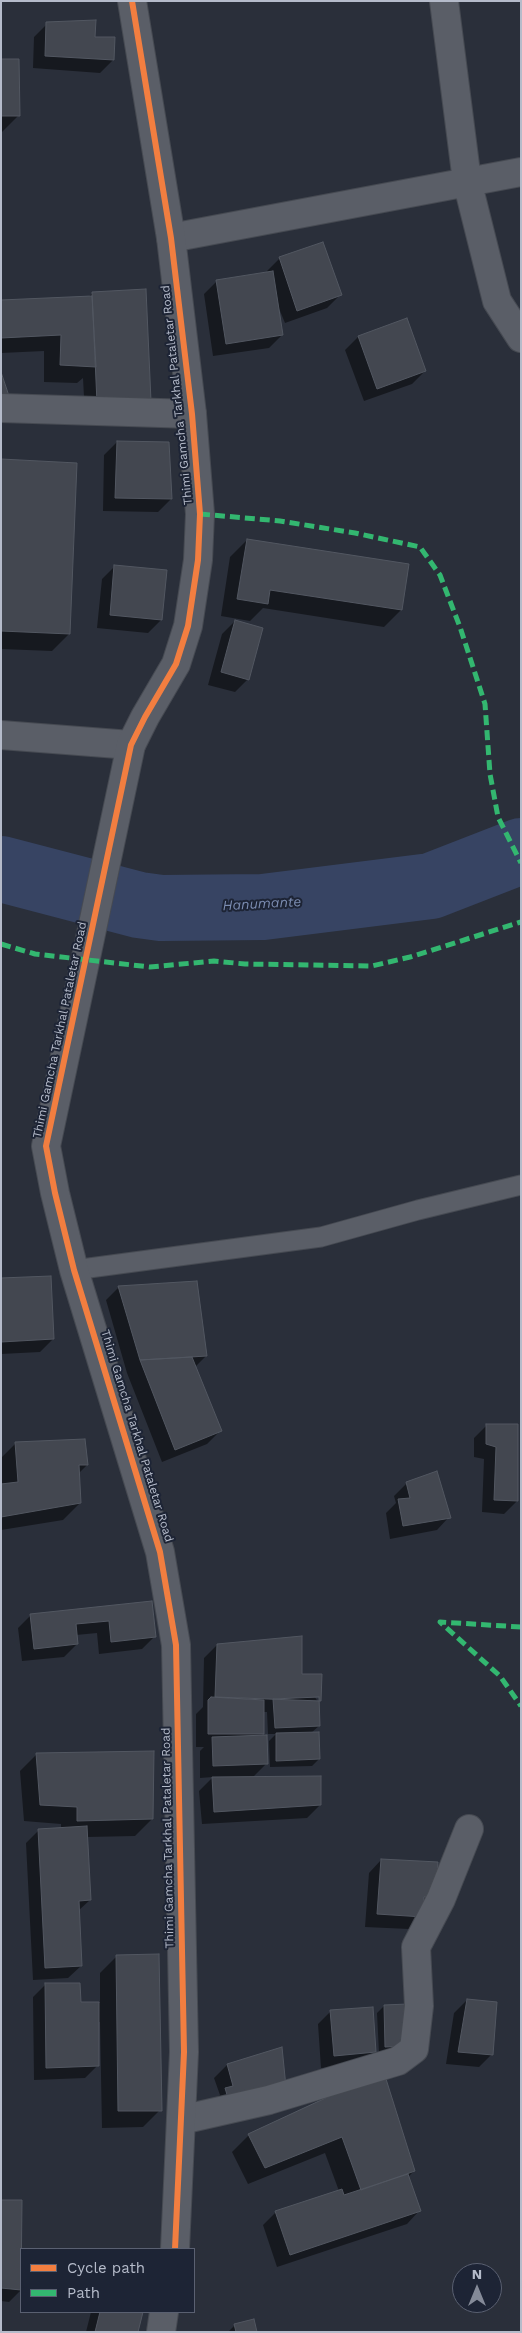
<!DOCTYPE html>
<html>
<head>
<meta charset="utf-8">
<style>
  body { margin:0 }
  #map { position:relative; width:522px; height:2333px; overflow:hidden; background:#2a2f3a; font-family:"Work Sans",sans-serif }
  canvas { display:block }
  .frame { position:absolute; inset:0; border:2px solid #b5bbca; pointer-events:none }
  .legend { position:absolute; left:20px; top:2248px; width:175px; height:65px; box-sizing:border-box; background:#1d2435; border:1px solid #5a6071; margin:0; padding:6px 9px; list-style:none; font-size:15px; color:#b5bbca }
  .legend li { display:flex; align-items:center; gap:10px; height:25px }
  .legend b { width:25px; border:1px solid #5a6071 }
  .north { position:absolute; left:452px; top:2263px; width:50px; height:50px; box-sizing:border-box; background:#1d2435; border:1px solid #5a6071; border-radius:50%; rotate:0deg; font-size:14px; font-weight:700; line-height:20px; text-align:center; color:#b5bbca }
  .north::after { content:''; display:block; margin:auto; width:18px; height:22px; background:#848a98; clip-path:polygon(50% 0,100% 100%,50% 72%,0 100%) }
</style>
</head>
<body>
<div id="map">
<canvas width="522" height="2333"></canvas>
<div class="frame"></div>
<ul class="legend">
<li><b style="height:6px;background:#f27e40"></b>Cycle path</li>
<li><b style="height:6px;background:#33b770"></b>Path</li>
</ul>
<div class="north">N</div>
</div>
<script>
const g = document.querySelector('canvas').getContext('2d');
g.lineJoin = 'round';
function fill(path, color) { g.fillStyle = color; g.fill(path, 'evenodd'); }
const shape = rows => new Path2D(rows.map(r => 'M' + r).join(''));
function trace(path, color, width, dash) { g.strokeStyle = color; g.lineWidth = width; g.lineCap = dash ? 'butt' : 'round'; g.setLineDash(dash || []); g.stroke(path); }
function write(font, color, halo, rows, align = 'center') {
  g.font = font + ' "Work Sans",sans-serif'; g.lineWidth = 4; g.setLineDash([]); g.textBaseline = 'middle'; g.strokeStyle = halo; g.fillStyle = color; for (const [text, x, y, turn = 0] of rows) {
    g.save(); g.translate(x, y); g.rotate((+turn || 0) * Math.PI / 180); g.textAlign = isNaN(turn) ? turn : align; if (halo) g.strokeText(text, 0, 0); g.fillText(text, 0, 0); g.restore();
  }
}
fill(shape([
  [47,24,94,38,114,38,113,60,100,73,33,68,34,37],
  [1,61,18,116,1,133],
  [280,258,340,295,327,308,285,323,278,306,282,335,269,348,213,356,204,294,217,281,268,274,267,271],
  [93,293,149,400,85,416,83,378,77,383,44,382,44,351,1,353,1,301,88,297],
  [406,320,425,371,412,384,364,401,345,350,358,337],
  [117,442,171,499,158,512,103,511,104,455],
  [1,461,69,634,52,651,1,649],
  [247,540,408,565,401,610,384,627,263,608,250,621,221,616,230,557],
  [115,566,161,620,148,633,97,628,102,579],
  [235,621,248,679,235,692,208,685,222,634],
  [1,1280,53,1339,40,1352,1,1354],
  [119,1287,206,1356,195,1367,220,1431,207,1444,162,1462,127,1373,106,1300],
  [487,1425,517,1425,517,1501,504,1514,482,1512,484,1459,474,1457,474,1438],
  [15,1444,87,1465,78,1474,80,1503,63,1520,1,1530,1,1458],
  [407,1483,449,1517,437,1530,390,1539,386,1513,396,1503,394,1496],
  [151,1602,155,1636,142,1649,99,1654,97,1633,76,1635,77,1644,64,1657,22,1661,18,1628,31,1615],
  [217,1645,301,1675,318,1702,319,1726,311,1733,319,1759,312,1766,270,1767,269,1741,276,1734,268,1734,267,1712,263,1712,263,1734,260,1737,267,1763,252,1778,320,1805,307,1818,202,1824,199,1791,213,1777,200,1778,200,1751,204,1747,196,1747,196,1714,203,1707,204,1658],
  [37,1754,152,1819,135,1836,87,1837,90,1900,78,1911,81,1966,68,1978,33,1980,26,1843,39,1830,61,1829,61,1824,24,1821,20,1771],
  [381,1860,437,1864,422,1916,409,1929,365,1927,369,1873],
  [117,1956,160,2110,143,2127,102,2128,100,2022,98,2022,98,2065,85,2078,34,2080,33,1997,46,1984,80,2003,100,2003,100,1973],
  [467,2000,492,2054,479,2067,446,2064,454,2013],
  [384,2006,409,2046,379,2053,377,2013],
  [331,2011,375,2052,362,2065,321,2068,318,2024],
  [281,2049,285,2087,213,2102,220,2095,214,2078,227,2065],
  [332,2096,414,2171,408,2177,419,2211,407,2224,277,2267,263,2225,276,2212,339,2191,325,2153,248,2184,232,2152,249,2135],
  [1,2201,21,2201,21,2290,9,2302,1,2301],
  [91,2312,141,2312,137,2332,86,2332],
  [235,2325,256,2332,228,2332]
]), '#0007');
trace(shape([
  [1,869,139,905,161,908,263,907,431,886,521,851]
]), '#374463', 66);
const building = shape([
  [96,20,95,37,115,37,114,60,45,56,46,22,96,20],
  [1,59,19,59,20,116,1,116,1,59],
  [323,242,342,295,297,311,279,257,323,242],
  [273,271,283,335,226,344,216,280,273,271],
  [146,289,151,401,97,403,92,292,146,289],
  [92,296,96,367,60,365,61,335,1,338,1,300,92,296],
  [407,318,426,371,377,389,358,336,407,318],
  [1,372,9,396,1,398,1,372],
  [117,441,169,442,172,499,115,498,117,441],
  [1,459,77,463,70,634,1,631,1,459],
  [247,539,409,564,402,610,270,590,268,604,237,599,247,539],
  [114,565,167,570,162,620,110,615,114,565],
  [235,620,263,628,249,680,221,672,235,620],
  [51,1276,54,1339,1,1342,1,1278,51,1276],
  [197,1281,207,1356,140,1360,118,1286,197,1281],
  [192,1357,222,1431,175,1450,140,1360,192,1357],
  [486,1424,518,1424,518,1501,494,1500,496,1447,486,1444,486,1424],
  [85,1439,88,1465,79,1465,81,1503,1,1517,1,1484,18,1482,15,1442,85,1439],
  [437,1471,451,1518,403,1526,398,1499,410,1498,406,1482,437,1471],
  [152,1601,156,1637,111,1642,109,1621,76,1624,78,1644,34,1649,30,1614,152,1601],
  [302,1636,302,1674,322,1674,321,1701,215,1697,217,1644,302,1636],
  [211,1697,264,1700,264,1734,208,1734,208,1700,211,1697],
  [319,1697,320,1726,275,1728,273,1699,319,1697],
  [319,1732,320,1759,276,1761,276,1733,319,1732],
  [267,1735,268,1764,213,1766,212,1737,267,1735],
  [154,1751,153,1819,77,1821,77,1807,40,1805,36,1753,154,1751],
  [321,1776,321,1805,214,1812,212,1777,321,1776],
  [87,1826,91,1900,79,1901,82,1966,45,1968,38,1829,87,1826],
  [381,1859,438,1862,436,1897,424,1897,423,1917,377,1914,381,1859],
  [159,1954,162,2111,118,2111,116,1955,159,1954],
  [45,1983,80,1983,81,2002,99,2002,99,2066,46,2068,45,1983],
  [467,1999,497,2002,493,2055,458,2052,467,1999],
  [408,2004,410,2046,385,2047,384,2005,408,2004],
  [373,2007,376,2052,334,2056,330,2010,373,2007],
  [282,2047,286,2087,230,2105,225,2088,233,2086,227,2064,282,2047],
  [386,2079,415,2171,361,2190,342,2137,265,2168,248,2134,332,2095,386,2079],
  [408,2174,421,2211,290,2255,275,2211,342,2189,344,2195,408,2174],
  [1,2200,22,2200,21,2290,1,2288,1,2200],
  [100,2312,143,2312,138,2332,95,2332,100,2312],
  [254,2319,257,2332,236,2332,234,2324,254,2319]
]);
fill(building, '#434750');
trace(building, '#525761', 1);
const service = shape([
  [74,1270,321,1237,418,1210,521,1185]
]);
const minor = shape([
  [444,1,467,181,497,301,521,338],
  [171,238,521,172],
  [1,408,192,414],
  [1,735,131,745],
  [181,2120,269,2100,398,2061,414,2049,419,2006,416,1947,441,1899,469,1829]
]);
const tertiary = shape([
  [132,1,171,238,192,414,200,514,198,560,188,626,176,664,145,717,131,745,46,1146,55,1193,74,1270,160,1552,176,1645,184,2052,175,2249],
  [161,2332,164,2312]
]);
trace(service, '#464a52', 21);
trace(minor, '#464a52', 30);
trace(tertiary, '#464a52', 30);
trace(service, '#5a5e67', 19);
trace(minor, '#5a5e67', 28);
trace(tertiary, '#5a5e67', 28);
trace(shape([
  [200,514,280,521,355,533,420,547,440,575,460,627,485,704,490,774,498,817,521,863],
  [1,944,35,954,150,967,214,961,245,964,372,966,410,957,521,922],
  [521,1627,440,1622,500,1676,521,1706]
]), '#33b770', 5, [10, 5]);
trace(shape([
  [132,1,171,238,192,414,200,514,198,560,188,626,176,664,145,717,131,745,46,1146,55,1193,74,1270,160,1552,176,1645,184,2052,175,2249]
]), '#f27e40', 6);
write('12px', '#b5bbca', '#1d2435', [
  ["Thimi Gamcha Tarkhal Pataletar Road",177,395,-96],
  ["Thimi Gamcha Tarkhal Pataletar Road",60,1030,-78],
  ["Thimi Gamcha Tarkhal Pataletar Road",137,1436,73],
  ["Thimi Gamcha Tarkhal Pataletar Road",168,1838,-91]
]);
write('italic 14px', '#7c8db2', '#1d2435', [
  ["Hanumante",262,904,-3]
]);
</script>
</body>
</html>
